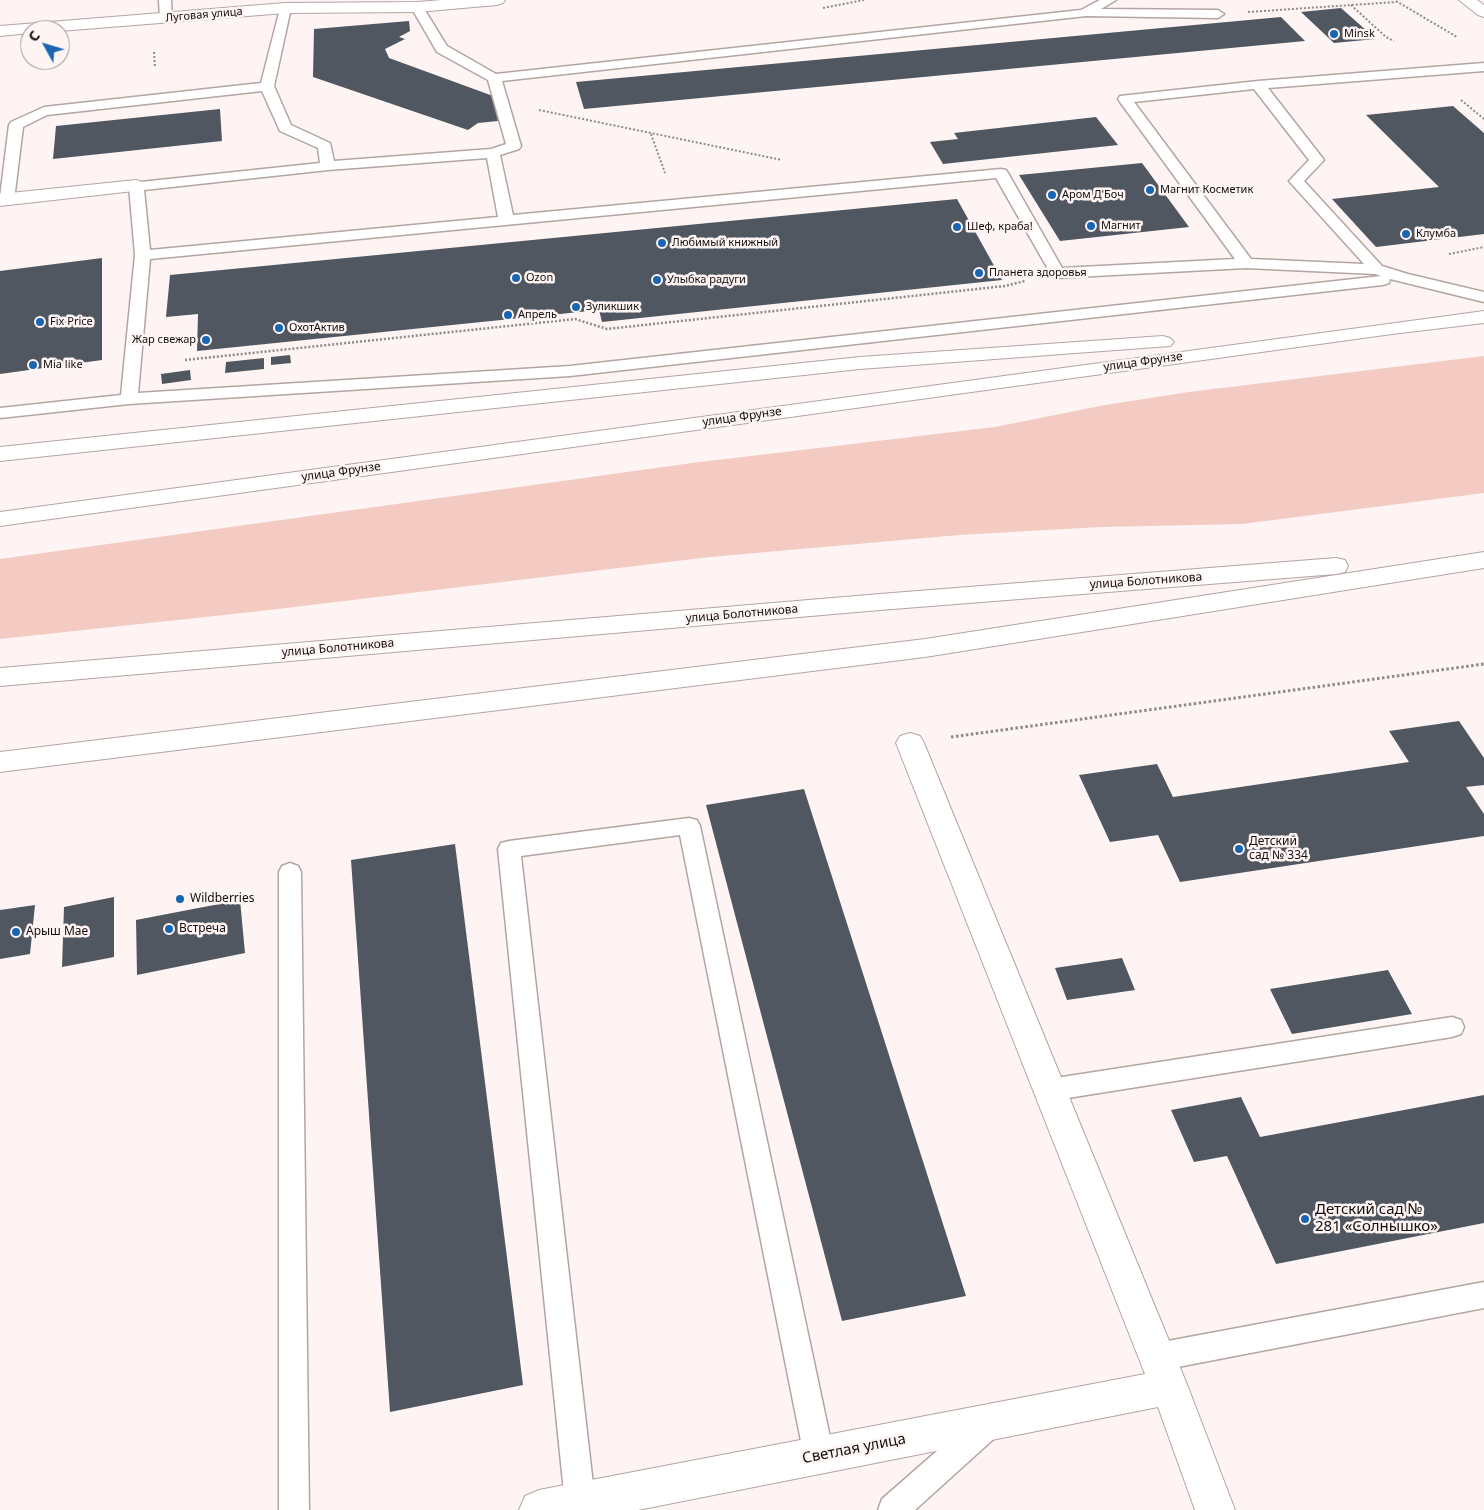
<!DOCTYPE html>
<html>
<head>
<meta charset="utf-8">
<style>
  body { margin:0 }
  #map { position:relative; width:1484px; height:1510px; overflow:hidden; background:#fdf4f3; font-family:"Noto Sans",sans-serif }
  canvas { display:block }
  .north { position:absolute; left:20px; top:20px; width:50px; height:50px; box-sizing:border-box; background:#fdf4f3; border:1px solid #9f9897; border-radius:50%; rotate:309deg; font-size:14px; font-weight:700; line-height:20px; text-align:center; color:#130e0d }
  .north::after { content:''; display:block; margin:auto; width:18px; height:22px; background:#1965b4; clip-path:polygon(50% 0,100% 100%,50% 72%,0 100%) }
</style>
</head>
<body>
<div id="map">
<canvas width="1484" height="1510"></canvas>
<div class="north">С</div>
</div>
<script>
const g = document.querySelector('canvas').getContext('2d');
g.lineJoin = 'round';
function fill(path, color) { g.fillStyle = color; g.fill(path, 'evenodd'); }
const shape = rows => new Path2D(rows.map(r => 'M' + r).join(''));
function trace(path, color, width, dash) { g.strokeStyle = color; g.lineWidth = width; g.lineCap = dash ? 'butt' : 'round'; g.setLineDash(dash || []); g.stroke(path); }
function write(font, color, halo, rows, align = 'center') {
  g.font = font + ' "Noto Sans",sans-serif'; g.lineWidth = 5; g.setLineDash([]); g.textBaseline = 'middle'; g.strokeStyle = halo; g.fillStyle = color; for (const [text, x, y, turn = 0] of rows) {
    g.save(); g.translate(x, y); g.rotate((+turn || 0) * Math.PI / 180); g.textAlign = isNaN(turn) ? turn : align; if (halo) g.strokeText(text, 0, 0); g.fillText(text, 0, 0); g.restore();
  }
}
fill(shape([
  [1484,356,1484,493,1242,524,1101,527,959,535,710,557,261,611,0,639,0,559,692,463,995,427,1105,405,1189,392]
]), '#f3cbc3');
fill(shape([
  [1341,8,1376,39,1334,43,1301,12],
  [1281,17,1305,41,584,109,576,82],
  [409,21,410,31,399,37,405,39,385,49,389,58,493,96,498,121,478,123,468,130,313,77,314,29],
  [1453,106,1484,133,1484,234,1376,247,1332,199,1439,187,1366,115],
  [220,109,222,141,53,159,56,126],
  [1096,117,1118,145,943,164,930,142,958,139,954,133],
  [1142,163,1189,227,1060,241,1019,175],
  [957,199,1002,280,602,322,599,310,197,351,198,314,166,317,170,275],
  [102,258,102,360,0,374,0,271],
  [290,355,291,363,271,365,271,357],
  [264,358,264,369,225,373,226,362],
  [190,370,191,380,162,384,161,374],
  [1459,721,1484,758,1484,785,1466,787,1484,814,1484,836,1180,882,1158,835,1110,842,1079,775,1157,764,1173,797,1409,762,1389,731],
  [804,789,966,1296,842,1321,706,805],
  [455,844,523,1385,390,1412,351,860],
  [114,897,114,957,62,967,64,907],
  [240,900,245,953,137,975,136,920],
  [35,905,30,954,0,959,0,910],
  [1122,958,1135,990,1067,1000,1055,968],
  [1388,970,1412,1014,1292,1034,1270,989],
  [1484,1095,1484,1223,1276,1264,1227,1156,1194,1162,1171,1110,1241,1097,1260,1137]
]), '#505760');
const service = shape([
  [159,0,171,0,172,18,170,21,166,22,160,18,159,0],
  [1100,0,1116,0,1101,9,1218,10,1224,14,1218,18,1086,16,502,81,521,146,519,149,500,155,513,215,1001,169,1006,170,1008,173,1062,268,1235,259,1120,102,1118,99,1120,96,1258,81,1484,63,1484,71,1268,88,1324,160,1304,181,1382,266,1408,274,1484,292,1484,302,1390,279,1389,283,1383,285,570,376,129,404,0,418,0,408,121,395,135,255,129,186,131,183,320,163,318,148,280,131,262,91,47,115,23,127,14,200,12,203,7,204,2,203,0,197,9,125,11,122,44,107,261,83,281,5,289,5,291,8,274,86,291,125,330,143,334,161,491,149,506,144,488,80,437,52,411,7,417,3,421,4,447,46,496,74,1081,10,1100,0],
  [1254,89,1309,160,1289,181,1364,264,1251,259,1134,102,1254,89],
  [487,158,498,217,150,250,144,190,328,170,487,158],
  [996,178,1052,276,1057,278,1246,268,1375,274,1381,276,570,366,138,393,150,259,996,178],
  [689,818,697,820,700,826,834,1456,829,1466,819,1471,809,1466,804,1456,680,835,521,856,595,1502,592,1510,568,1510,565,1502,498,849,501,843,509,841,689,818],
  [290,863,298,866,301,872,309,1510,279,1510,279,872,282,866,290,863],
  [1452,1017,1461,1020,1464,1027,1461,1034,1452,1037,1049,1101,1040,1098,1036,1090,1040,1082,1049,1079,1452,1017],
  [1484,1282,1484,1308,1157,1371,1147,1367,1143,1357,1147,1347,1157,1343,1484,1282],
  [988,1411,998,1415,1003,1425,998,1435,915,1510,878,1510,882,1499,978,1415,988,1411]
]);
const minor = shape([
  [442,0,505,0,503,3,497,5,417,12,285,13,60,31,30,30,30,33,0,36,0,26,285,3,417,2,442,0],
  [136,180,143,182,145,186,143,190,0,206,0,194,136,180],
  [910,733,920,736,924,743,1188,1387,1235,1510,1195,1510,1158,1407,638,1510,519,1510,525,1496,539,1490,1145,1374,896,743,900,736,910,733]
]);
const secondary = shape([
  [1459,0,1477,0,1484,5,1484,17,1478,15,1459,0]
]);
const primary = shape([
  [1484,311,1484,323,1392,334,0,526,0,512,1484,311],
  [1163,336,1170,338,1174,342,1170,346,860,369,0,461,0,447,860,357,1163,336],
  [1484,552,1484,568,925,657,0,772,0,752,925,639,1484,552],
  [1336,558,1345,560,1348,566,1345,572,1336,574,880,610,0,686,0,668,880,594,1336,558]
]);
trace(service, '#b3a5a2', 3);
trace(minor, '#b3a5a2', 2);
trace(secondary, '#b3a5a2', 2);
trace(primary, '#b3a5a2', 2);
trace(shape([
  [1396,1,1457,37],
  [1351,5,1386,37,1394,41],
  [823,8,864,0],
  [1248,12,1396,2],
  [154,52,155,68],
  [1461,100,1484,119],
  [539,110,782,160],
  [651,134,665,173],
  [1449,254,1484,247]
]), '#908988', 2, [2, 2]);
trace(shape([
  [185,360,575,319,607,329,1005,286,1025,281]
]), '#908988', 2.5, [2, 2]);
trace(shape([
  [951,737,1484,664]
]), '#908988', 3, [2.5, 2.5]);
fill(service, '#fff');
fill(minor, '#fff');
fill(secondary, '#fff');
fill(primary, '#fff');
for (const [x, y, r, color] of [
  [1334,34,5,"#1965b4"],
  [1150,190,5,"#1965b4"],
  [1052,195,5,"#1965b4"],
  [1091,226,5,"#1965b4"],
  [957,227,5,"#1965b4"],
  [1406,234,5,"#1965b4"],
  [662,243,5,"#1965b4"],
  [979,273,5,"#1965b4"],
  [516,278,5,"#1965b4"],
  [657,280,5,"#1965b4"],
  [576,307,5,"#1965b4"],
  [508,315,5,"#1965b4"],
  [40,322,5,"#1965b4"],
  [279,328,5,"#1965b4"],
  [206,340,5,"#1965b4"],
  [33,365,5,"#1965b4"],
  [1239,849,5,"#1965b4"],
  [180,899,5,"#1965b4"],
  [169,929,5,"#1965b4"],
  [16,932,5,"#1965b4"],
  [1305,1219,5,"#1965b4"]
]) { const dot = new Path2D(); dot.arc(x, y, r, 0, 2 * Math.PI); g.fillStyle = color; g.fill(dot); trace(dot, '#fdf4f3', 2); }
write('11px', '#130e0d', '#fdf4f3', [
  ["Луговая улица",204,15,-5]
]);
write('11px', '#130e0d', '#fdf4f3', [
  ["Minsk",1344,34],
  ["Магнит Косметик",1160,190],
  ["Аром Д'Боч",1062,195],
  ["Магнит",1101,226],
  ["Шеф, краба!",967,227],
  ["Клумба",1416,234],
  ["Любимый книжный",672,243],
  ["Планета здоровья",989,273],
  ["Ozon",526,278],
  ["Улыбка радуги",667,280],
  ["Зуликшик",586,307],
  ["Апрель",518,315],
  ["Fix Price",50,322],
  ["ОхотАктив",289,328],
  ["Жар свежар",196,340,"right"],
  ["Mia like",43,365]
], 'left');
write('12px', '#130e0d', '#fdf4f3', [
  ["улица Фрунзе",1143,362,-8],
  ["улица Фрунзе",742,417,-8],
  ["улица Фрунзе",341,472,-8],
  ["улица Болотникова",1146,581,-4],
  ["улица Болотникова",742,614,-5],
  ["улица Болотникова",338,648,-5]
]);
write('12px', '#130e0d', '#fdf4f3', [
  ["Детский",1249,842],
  ["сад № 334",1249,856],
  ["Wildberries",190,899],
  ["Встреча",179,929],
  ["Арыш Мае",26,932]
], 'left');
write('15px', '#130e0d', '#fdf4f3', [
  ["Детский сад №",1315,1210],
  ["281 «Солнышко»",1315,1227]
], 'left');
write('15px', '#130e0d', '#fdf4f3', [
  ["Светлая улица",854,1449,-11]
]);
</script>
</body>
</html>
